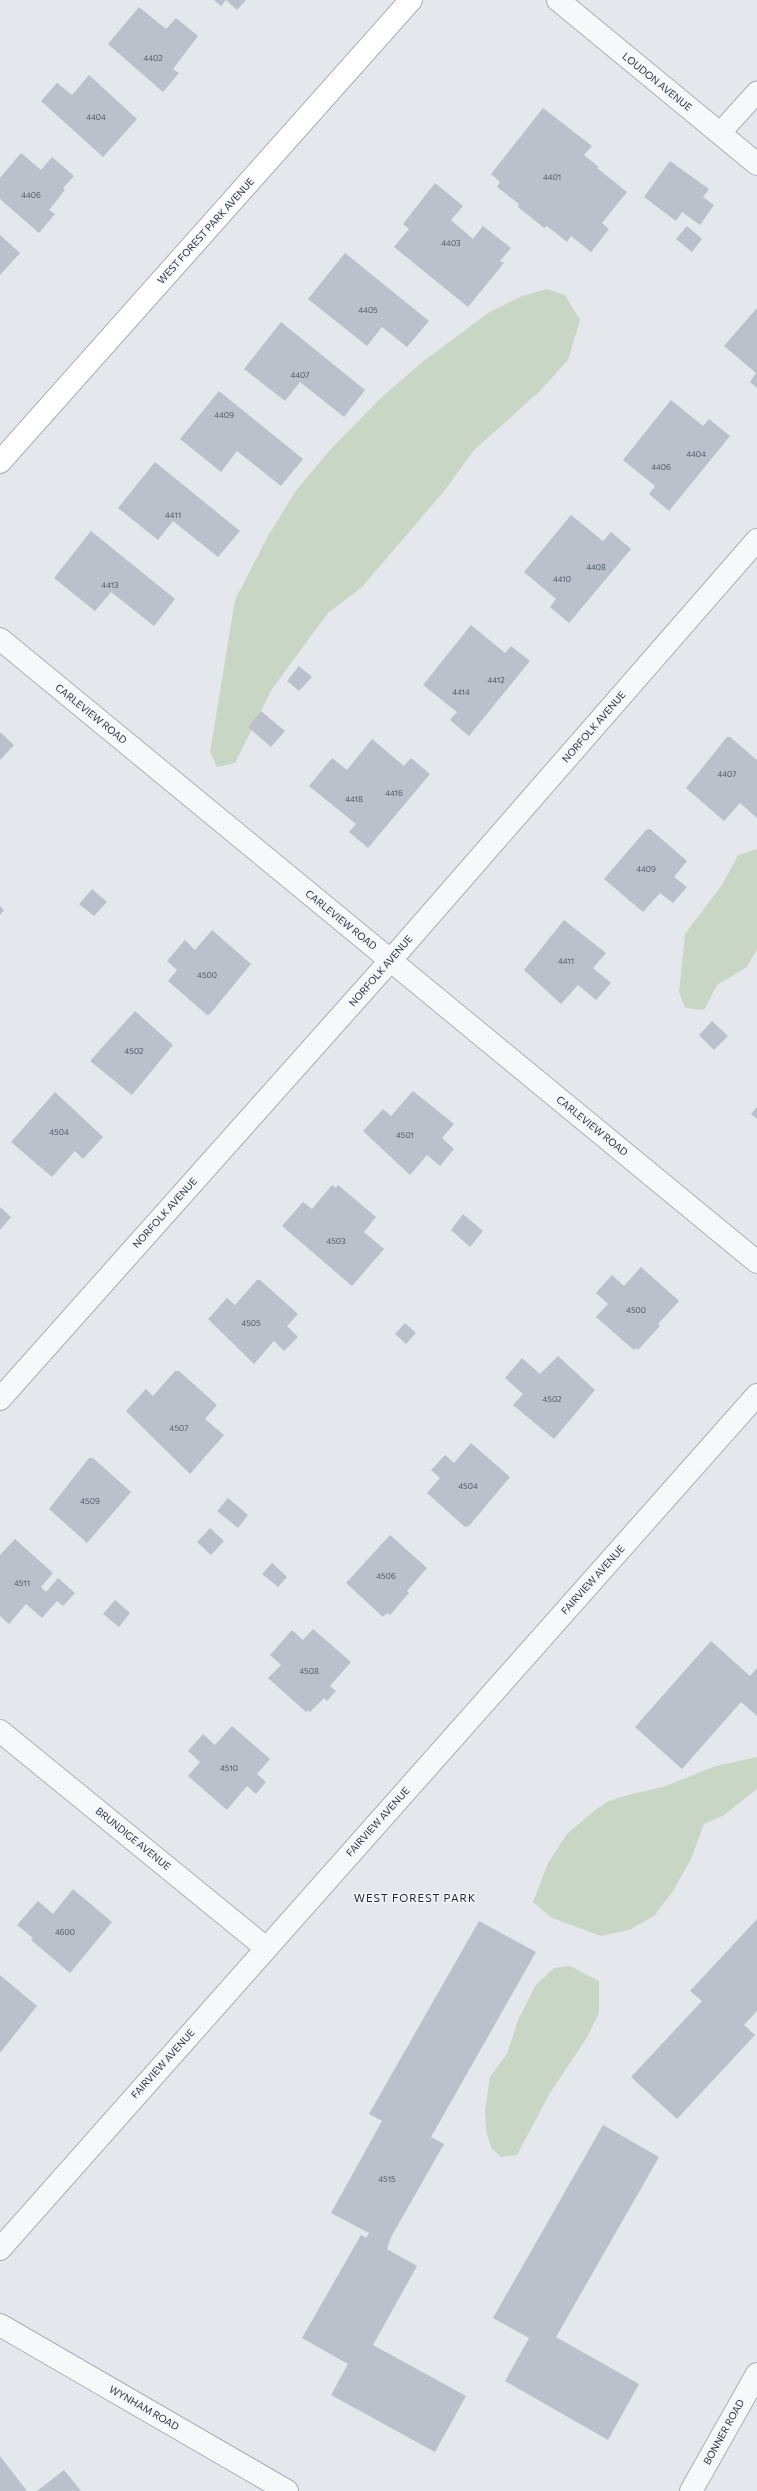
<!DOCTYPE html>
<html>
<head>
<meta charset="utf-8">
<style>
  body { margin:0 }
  canvas { display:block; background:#e4e7ec }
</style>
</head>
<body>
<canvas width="757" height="2491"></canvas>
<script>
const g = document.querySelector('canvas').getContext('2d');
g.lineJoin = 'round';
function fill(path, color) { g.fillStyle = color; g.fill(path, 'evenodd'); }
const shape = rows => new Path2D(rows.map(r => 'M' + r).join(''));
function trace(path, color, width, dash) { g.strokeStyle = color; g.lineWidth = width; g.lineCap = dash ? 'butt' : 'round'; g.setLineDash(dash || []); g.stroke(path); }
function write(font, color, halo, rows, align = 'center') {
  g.font = font + ' Commissioner,sans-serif'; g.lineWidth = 3; g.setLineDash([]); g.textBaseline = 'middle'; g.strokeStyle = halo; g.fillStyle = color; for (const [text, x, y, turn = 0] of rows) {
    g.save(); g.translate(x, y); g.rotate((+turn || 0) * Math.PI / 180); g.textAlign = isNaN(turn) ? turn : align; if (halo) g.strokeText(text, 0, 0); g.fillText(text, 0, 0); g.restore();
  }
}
fill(shape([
  [547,289,565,295,580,320,568,360,539,392,474,450,445,490,362,587,328,613,272,689,235,763,217,767,210,752,235,600,268,536,295,492,329,451,382,397,421,363,488,313,522,296],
  [757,849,757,949,747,967,717,985,704,1010,685,1008,679,992,685,934,722,885,738,855],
  [757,1757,757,1789,724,1815,704,1824,691,1859,673,1891,654,1916,629,1930,601,1936,552,1918,533,1902,548,1863,567,1834,595,1810,609,1801,628,1795,663,1787,716,1766],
  [570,1966,599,1981,599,2013,586,2039,550,2093,517,2155,501,2157,491,2148,486,2130,485,2110,490,2077,507,2054,519,2018,536,1985,554,1968]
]), '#c9d6c5');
fill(shape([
  [214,0,226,0,221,6],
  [226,0,246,0,237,10],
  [139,7,166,29,176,18,198,36,173,69,179,73,163,92,108,44],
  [89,75,137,119,103,157,41,101,57,83,72,95],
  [543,108,592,146,584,155,599,167,597,168,627,192,602,223,609,229,591,252,571,236,567,242,547,226,544,228,518,207,519,204,497,187,500,182,491,174],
  [21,153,41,170,52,157,74,176,63,188,65,190,49,210,55,214,39,233,0,199,0,178],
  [670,161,709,189,703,197,714,205,700,225,682,212,676,221,644,197],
  [435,183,463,206,451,220,473,239,483,226,511,248,500,261,504,263,468,307,394,247,409,229,403,224],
  [687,226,702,239,692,252,676,239],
  [0,235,20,253,0,275],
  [345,253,429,321,407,347,382,327,367,346,308,299],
  [757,308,757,388,750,382,756,373,724,346],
  [281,322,365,390,344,417,300,382,285,401,244,369],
  [219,391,303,459,281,486,237,451,221,472,180,439],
  [671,400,703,426,709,419,730,436,669,511,649,494,655,486,623,460],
  [155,462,240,531,218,557,173,521,158,540,118,508],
  [571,515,603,541,611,532,631,549,569,623,550,607,556,599,524,572],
  [91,531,175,599,154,626,111,592,95,611,54,578],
  [471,625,505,653,511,646,530,661,469,736,450,720,457,712,423,685],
  [299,666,312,677,299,691,287,681],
  [261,711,285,731,271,747,248,727],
  [0,732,14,745,0,760],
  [727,737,730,737,757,760,757,818,740,803,724,821,686,788],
  [372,739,404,766,411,758,430,774,368,848,349,832,356,824,309,786,332,758,347,770],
  [650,829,687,861,674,877,687,887,673,903,660,893,643,912,604,879,646,830],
  [92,889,107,902,94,916,79,904],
  [0,906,4,910,0,915],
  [564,920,606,953,593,968,611,983,596,1000,578,985,561,1004,524,970],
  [212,930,251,964,210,1014,207,1015,168,981,177,970,167,961,185,940,195,950],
  [135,1011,173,1045,132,1095,90,1061],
  [712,1021,728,1036,714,1050,699,1035],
  [413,1091,454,1124,442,1138,454,1149,440,1166,427,1155,410,1175,363,1131,383,1109,391,1116],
  [55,1092,103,1137,83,1159,75,1151,52,1177,11,1142],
  [757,1107,757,1119,751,1114],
  [332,1185,336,1188,338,1185,376,1217,364,1232,384,1249,352,1286,282,1226,303,1202,312,1209],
  [0,1207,11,1217,0,1230],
  [463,1214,483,1231,470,1247,451,1230],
  [641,1267,679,1301,658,1324,660,1326,638,1350,636,1348,634,1350,596,1317,608,1304,596,1293,612,1275,624,1286],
  [257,1280,260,1280,298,1314,287,1326,298,1337,284,1351,274,1341,254,1364,208,1319,227,1298,235,1305],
  [405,1323,416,1333,406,1344,395,1334],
  [558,1356,595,1390,554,1439,513,1405,523,1394,505,1378,522,1358,540,1374],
  [175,1371,179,1371,217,1405,205,1419,224,1435,190,1474,126,1411,146,1389,153,1396],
  [471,1443,510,1477,469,1526,465,1527,427,1493,440,1478,431,1470,445,1455,454,1463],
  [89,1458,93,1458,131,1492,87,1543,49,1509],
  [228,1498,248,1515,238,1528,217,1511],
  [210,1528,224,1541,211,1555,197,1542],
  [390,1535,427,1568,407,1591,409,1593,390,1615,387,1613,383,1617,346,1583],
  [15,1539,53,1573,41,1587,46,1592,58,1578,75,1593,63,1606,57,1601,42,1618,26,1604,9,1624,0,1616,0,1555],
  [272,1563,287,1577,278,1587,262,1574],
  [115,1600,130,1613,119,1627,103,1614],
  [313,1629,351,1662,330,1686,336,1691,327,1701,324,1698,310,1712,308,1710,306,1712,268,1678,281,1665,270,1655,292,1630,303,1640],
  [711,1641,750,1676,757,1668,757,1716,741,1702,682,1769,635,1727],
  [232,1726,270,1759,257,1774,266,1782,256,1794,247,1786,227,1810,188,1776,200,1762,188,1751,203,1734,215,1745],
  [73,1889,112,1922,70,1973,31,1940,33,1938,17,1925,38,1901,53,1914],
  [757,1919,757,2011,744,2025,755,2035,677,2119,631,2077,702,2001,690,1991],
  [479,1921,536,1952,431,2137,444,2144,391,2237,387,2249,417,2266,373,2345,466,2396,435,2452,331,2395,348,2364,302,2338,361,2235,366,2238,369,2233,331,2213,382,2121,369,2114],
  [0,1975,37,2006,0,2053],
  [603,2125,659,2157,556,2337,639,2384,608,2440,505,2381,529,2338,493,2318],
  [0,2456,27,2491,0,2491],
  [64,2470,81,2491,37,2491]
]), '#bbc0ca');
const service = shape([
  [720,133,757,92]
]);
const minor = shape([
  [558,0,757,164],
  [0,639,757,1262],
  [0,1399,390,961,757,540],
  [0,1731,266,1948],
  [0,2249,757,1395],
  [0,2325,287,2491],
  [691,2491,757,2374]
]);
const secondary = shape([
  [0,462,411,0]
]);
trace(service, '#a9aeb7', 23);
trace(minor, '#a9aeb7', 24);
trace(secondary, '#a9aeb7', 24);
trace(service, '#f7f8fa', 21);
trace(minor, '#f7f8fa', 22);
trace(secondary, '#fff', 22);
write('8px', '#4f5766', null, [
  ["4402",153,58],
  ["4404",96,117],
  ["4401",552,177],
  ["4406",31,195],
  ["4403",451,243],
  ["4405",368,310],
  ["4407",300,375],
  ["4409",224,415],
  ["4404",696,454],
  ["4406",661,467],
  ["4411",173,515],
  ["4408",596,567],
  ["4410",562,579],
  ["4413",110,585],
  ["4412",496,680],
  ["4414",461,692],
  ["4407",727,774],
  ["4416",394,793],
  ["4418",354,799],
  ["4409",646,869],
  ["4411",566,961],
  ["4500",207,975],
  ["4502",134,1051],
  ["4504",59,1132],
  ["4501",405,1135],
  ["4503",336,1241],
  ["4500",636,1310],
  ["4505",251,1323],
  ["4502",552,1399],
  ["4507",179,1428],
  ["4504",468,1486],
  ["4509",90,1501],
  ["4506",386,1576],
  ["4511",22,1583],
  ["4508",309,1671],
  ["4510",229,1768],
  ["4600",65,1932],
  ["4515",387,2179]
]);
write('10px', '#2b3445', '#f4f6f9', [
  ["LOUDON AVENUE",657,82,39],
  ["WEST FOREST PARK AVENUE",206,231,-48],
  ["CARLEVIEW ROAD",91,714,39],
  ["NORFOLK AVENUE",594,727,-49],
  ["CARLEVIEW ROAD",341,920,39],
  ["NORFOLK AVENUE",381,971,-49],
  ["CARLEVIEW ROAD",592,1126,39],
  ["NORFOLK AVENUE",165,1213,-48],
  ["FAIRVIEW AVENUE",593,1580,-48],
  ["FAIRVIEW AVENUE",378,1822,-48],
  ["BRUNDIGE AVENUE",133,1839,39],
  ["FAIRVIEW AVENUE",163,2064,-48],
  ["WYNHAM ROAD",144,2408,30],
  ["BONNER ROAD",724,2432,-61]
]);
g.letterSpacing = '1px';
write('11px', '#1d2536', '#f4f6f9', [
  ["WEST FOREST PARK",415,1898]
]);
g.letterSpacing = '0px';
</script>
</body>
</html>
